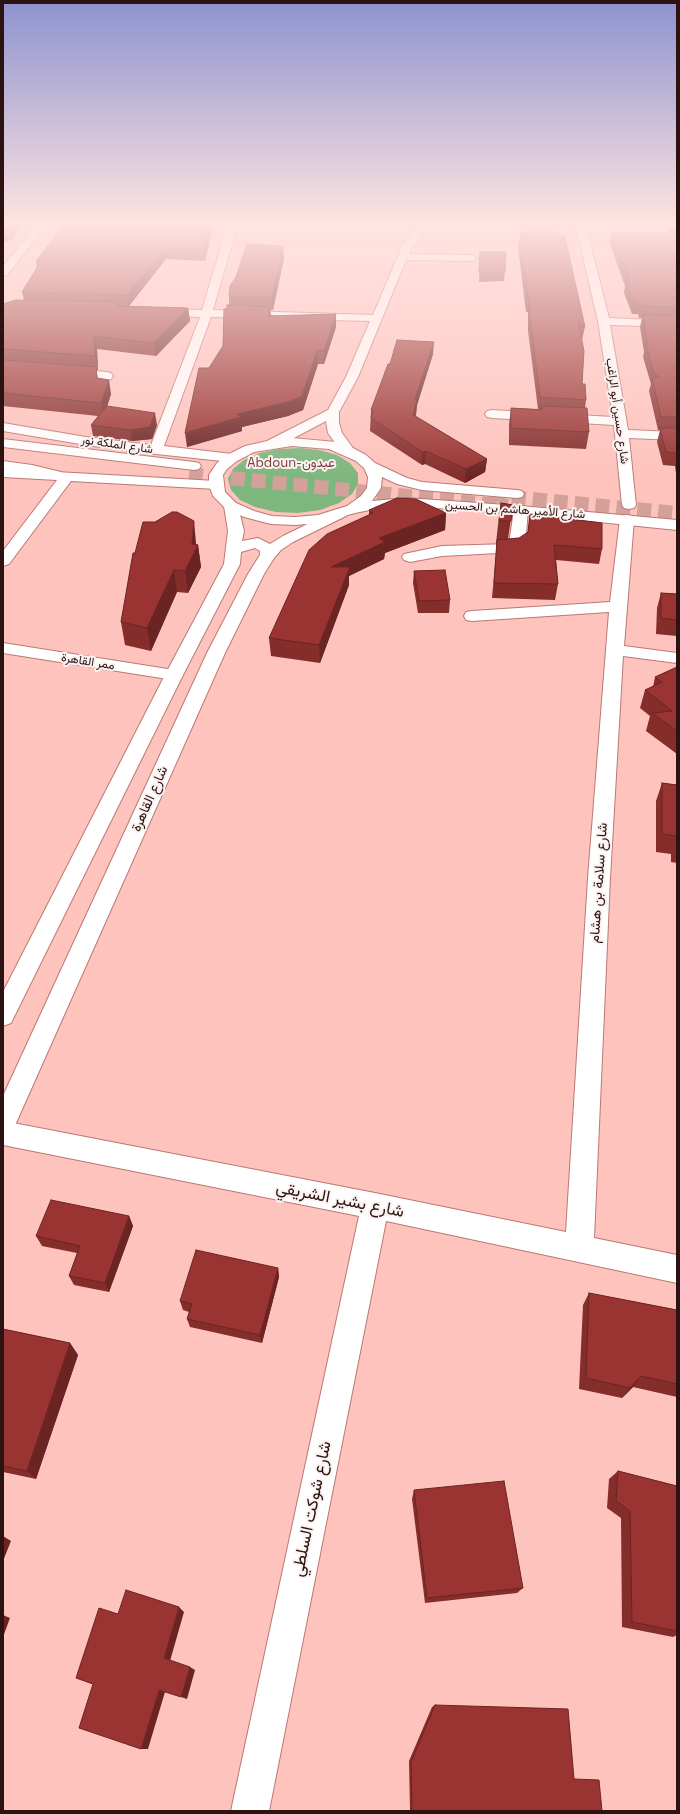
<!DOCTYPE html>
<html>
<head>
<meta charset="utf-8">
<style>
  body { margin:0 }
  #map { position:relative; width:680px; height:1814px; overflow:hidden; background:#fec3bd; font-family:"Space Grotesk",sans-serif }
  canvas { display:block }
  .frame { position:absolute; inset:0; border:4px solid #2c1210; pointer-events:none }
</style>
</head>
<body>
<div id="map">
<canvas width="680" height="1814"></canvas>
<div class="frame"></div>
</div>
<script>
const g = document.querySelector('canvas').getContext('2d');
g.lineJoin = 'round';
function fill(path, color) { g.fillStyle = color; g.fill(path, 'evenodd'); }
const shape = rows => new Path2D(rows.map(r => 'M' + r).join(''));
function trace(path, color, width, dash) { g.strokeStyle = color; g.lineWidth = width; g.lineCap = dash ? 'butt' : 'round'; g.setLineDash(dash || []); g.stroke(path); }
function write(font, color, halo, rows, align = 'center') {
  g.font = font + ' "Space Grotesk",Vazirmatn,sans-serif'; g.lineWidth = 4; g.setLineDash([]); g.textBaseline = 'middle'; g.strokeStyle = halo; g.fillStyle = color; for (const [text, x, y, turn = 0] of rows) {
    g.save(); g.translate(x, y); g.rotate((+turn || 0) * Math.PI / 180); g.textAlign = isNaN(turn) ? turn : align; if (halo) g.strokeText(text, 0, 0); g.fillText(text, 0, 0); g.restore();
  }
}
fill(shape([
  [300,448,319,450,337,455,350,463,358,473,358,484,352,494,339,503,320,510,298,513,276,512,255,507,240,500,231,490,228,479,233,469,244,460,260,453,279,449]
]), '#7db77e');
trace(shape([
  [189,474,508,506],
  [491,495,677,513]
]), '#d4a09a', 14, [14, 7]);
const minor = shape([
  [3,223,97,223,99,225,94,228,46,227,7,275,3,276,3,266,36,227,7,226,3,223],
  [228,223,238,223,213,310,373,315,403,244,420,223,430,223,421,236,413,245,409,254,472,255,477,258,472,261,406,260,358,377,339,412,339,423,342,433,355,451,353,454,343,454,328,433,326,421,277,447,267,447,265,444,267,441,328,410,346,377,370,321,211,317,164,446,232,454,237,455,239,458,237,461,232,462,156,454,86,445,3,431,3,423,86,437,151,445,200,317,158,315,152,312,158,309,202,310,228,223],
  [575,223,585,223,609,318,677,321,677,327,610,325,628,430,677,432,677,440,629,438,636,505,634,508,629,509,624,508,622,505,614,425,492,418,487,417,485,414,487,411,492,410,613,417,598,321,575,223],
  [68,369,107,372,111,373,113,376,111,379,107,380,64,376,62,373,64,370,68,369],
  [3,469,216,481,221,482,223,485,221,488,216,489,71,481,9,564,3,566,3,551,57,480,3,477,3,469],
  [521,506,526,507,528,510,525,546,517,552,442,556,410,562,404,560,402,557,404,554,442,546,509,544,514,510,516,507,521,506],
  [627,515,632,516,634,519,624,646,677,653,677,663,623,656,610,878,594,1238,677,1255,677,1283,386,1221,269,1811,231,1811,359,1216,3,1145,3,1121,375,1193,566,1232,588,878,609,612,472,621,466,620,464,616,466,612,472,611,610,602,620,519,622,516,627,515],
  [3,643,174,670,180,671,183,675,180,679,174,680,3,653,3,643]
]);
const major = shape([
  [231,502,236,503,238,506,244,531,242,541,258,538,270,544,283,536,336,510,341,509,346,510,348,513,346,516,293,542,281,550,274,558,264,574,225,653,12,1132,3,1136,3,1096,207,653,248,574,260,555,260,551,255,548,241,552,240,564,183,675,11,1023,3,1026,3,992,165,675,224,564,228,531,224,506,226,503,231,502]
]);
const highway = shape([
  [292,438,336,442,353,448,366,455,375,463,407,478,422,482,517,490,522,491,524,494,522,497,517,498,422,490,397,484,382,477,381,488,372,501,407,498,521,506,677,520,677,530,521,514,407,506,379,508,355,513,319,523,295,525,271,524,244,517,226,509,213,496,209,485,209,475,217,463,227,455,245,446,272,440,292,438],
  [292,446,329,449,356,461,364,468,368,477,367,488,361,496,347,506,318,515,295,517,272,516,254,511,236,503,225,492,223,475,227,469,237,461,254,452,292,446],
  [3,439,194,462,199,463,201,466,199,469,194,470,3,447,3,439],
  [3,461,32,465,61,472,63,475,61,478,56,479,32,473,3,469,3,461]
]);
trace(minor, '#bc7873', 2);
trace(major, '#bc7873', 2);
trace(highway, '#bc7873', 2);
fill(minor, '#fff');
fill(major, '#fff');
fill(highway, '#fff');
fill(shape([
  [214,223,205,261,166,259,129,306,188,308,190,321,156,356,97,349,98,370,96,370,98,379,111,394,107,406,157,425,152,439,132,441,93,436,91,425,98,416,3,406,3,304,24,300,22,292,37,268,36,261],
  [530,229,585,327,582,340,581,339,582,384,586,400,585,408,589,432,586,449,509,445,509,424,511,408,538,409,528,331,528,312,526,312,518,247,520,235,521,235,521,232,530,232],
  [668,229,677,229,677,481,675,466,663,465,657,442,660,430,658,430,649,391,651,384,643,357,644,352,640,327,642,318,639,318,638,314,632,314,624,293,625,286,610,244,612,233,668,233],
  [480,252,506,252,504,281,479,282],
  [284,258,273,310,270,310,271,315,336,327,324,364,318,364,303,410,288,416,242,427,242,431,187,447,209,368,223,346,227,309,229,305,229,296],
  [433,354,417,405,416,416,487,459,485,472,465,483,425,464,422,465,370,431,371,410,390,364],
  [501,503,513,505,508,539,519,538,528,533,530,514,602,549,599,564,556,560,558,584,555,600,492,598,497,543,496,543,498,525],
  [369,510,446,513,445,530,385,553,384,559,349,576,349,585,320,663,271,656,269,638,369,515],
  [155,522,196,543,196,544,198,545,201,567,188,593,177,592,151,651,125,645,121,622,135,553],
  [414,571,450,600,449,613,418,613,413,583],
  [661,593,677,594,677,636,656,634,657,608],
  [677,667,677,754,646,731,650,716,640,708,645,690,653,687,655,677],
  [662,783,677,785,677,863,671,862,671,854,656,852,656,801],
  [129,1216,133,1226,109,1292,74,1285,69,1276,77,1253,42,1246,36,1236],
  [278,1268,279,1277,262,1343,190,1327,187,1319,189,1312,183,1310,180,1301],
  [589,1293,677,1310,677,1397,633,1387,622,1398,579,1389,583,1305],
  [3,1329,70,1343,78,1355,36,1479,3,1472],
  [618,1471,677,1486,677,1635,673,1637,622,1627,621,1518,607,1508,609,1479],
  [414,1490,523,1588,517,1593,425,1603,412,1499],
  [435,1705,574,1778,602,1811,410,1811,409,1761,432,1707]
]), '#842d2b');
fill(shape([
  [14,223,18,223,19,228,13,239,3,243,3,232],
  [211,223,214,223,205,261,204,250],
  [283,246,284,258,273,310,272,297],
  [165,249,166,259,129,306,127,295],
  [270,307,271,319,268,316],
  [188,308,190,321,156,356,154,343],
  [336,314,336,327,324,364,324,351],
  [94,336,97,349,98,370,95,356],
  [434,342,433,354,417,405,416,412,413,427,415,399],
  [317,351,318,364,303,410,288,416,242,427,242,431,187,447,185,433,237,414],
  [109,380,111,394,104,417,101,403],
  [155,413,157,425,152,439,132,441,130,430],
  [426,451,425,464,422,465,422,452],
  [487,459,485,472,465,483,466,469],
  [446,513,445,530,385,553,384,559,349,576,349,585,320,663,319,645,331,567,379,538],
  [194,521,196,543,196,549,198,545,201,567,188,593,185,571,192,544],
  [174,570,177,592,151,651,147,628],
  [129,1216,133,1226,109,1292,105,1283],
  [278,1268,279,1277,262,1343,260,1335],
  [70,1343,78,1355,36,1479,27,1471],
  [641,1376,633,1387,622,1398,630,1388],
  [3,1536,11,1541,3,1561],
  [179,1607,184,1612,170,1661,164,1658],
  [3,1615,10,1618,3,1637],
  [190,1667,195,1670,187,1699,181,1697],
  [159,1690,165,1692,148,1749,141,1749]
]), '#6b2423');
const building = shape([
  [3,223,14,223,10,229,3,232,3,223],
  [66,223,211,223,204,250,165,249,127,295,22,292,41,261,36,261,66,223],
  [530,229,550,229,565,237,585,327,578,321,584,351,582,384,585,384,586,400,540,397,530,318,530,299,528,299,520,235,521,235,521,232,532,232,530,229],
  [668,229,677,229,677,307,641,306,641,302,635,302,626,281,630,281,612,233,670,233,668,229],
  [247,244,283,246,272,297,229,296,230,286,236,277,247,244],
  [480,252,506,252,505,272,479,272,480,252],
  [16,300,120,302,117,306,188,308,154,343,94,336,95,356,3,349,3,304,16,300],
  [227,305,270,307,268,316,336,314,324,351,317,351,302,396,288,402,237,414,241,417,185,433,199,368,209,368,223,346,224,309,227,309,227,305],
  [643,315,677,316,677,417,661,417,652,378,659,377,654,373,646,345,648,345,643,315],
  [397,340,434,342,415,399,417,400,413,415,487,459,466,469,426,451,422,452,371,418,373,411,371,410,388,364,390,364,397,340],
  [3,360,96,367,97,378,109,380,101,403,3,393,3,360],
  [107,406,155,413,150,427,130,430,91,425,107,406],
  [542,406,587,408,589,432,511,428,511,408,542,410,542,406],
  [664,428,677,428,677,453,666,452,660,429,664,429,664,428],
  [397,498,416,499,446,513,379,538,385,542,331,567,350,567,319,645,269,638,309,550,327,534,373,513,369,510,397,498],
  [501,503,513,505,511,521,499,521,501,503],
  [172,512,177,512,194,521,192,544,198,545,185,571,174,570,147,628,121,622,133,553,135,553,143,522,155,522,172,512],
  [530,514,602,523,602,549,554,545,558,584,494,583,497,540,519,538,528,532,530,514],
  [445,570,450,600,419,601,414,571,445,570],
  [661,593,677,594,677,620,661,618,661,593],
  [677,667,677,731,652,713,672,711,645,690,662,682,655,677,677,667],
  [662,783,677,785,677,836,662,834,662,783],
  [51,1200,129,1216,105,1283,69,1276,80,1246,36,1236,51,1200],
  [196,1250,278,1268,260,1335,187,1319,192,1304,180,1301,196,1250],
  [589,1293,677,1310,677,1384,641,1376,630,1388,586,1378,589,1293],
  [3,1329,70,1343,27,1471,3,1466,3,1329],
  [618,1471,677,1486,677,1631,632,1622,630,1511,616,1501,618,1471],
  [504,1481,523,1588,427,1598,414,1490,504,1481],
  [126,1590,179,1607,164,1658,190,1667,181,1697,159,1690,141,1749,79,1728,93,1684,76,1678,99,1608,118,1614,126,1590],
  [435,1705,568,1709,574,1779,599,1780,602,1811,412,1811,411,1762,435,1705]
]);
fill(building, '#993432');
trace(building, '#6b2423', 1);
const sky = g.createLinearGradient(0, 0, 0, 477);
sky.addColorStop(0, '#8d92cf');
sky.addColorStop(0.47, '#ffe4e1');
sky.addColorStop(1, '#ffe4e100');
g.fillStyle = sky;
g.fillRect(0, 0, 680, 477);
write('12px', '#2c1210', '#faf3f2', [
  ["شارع حسين أبو الراغب",617,411,82],
  ["شارع الملكة نور",117,445,8],
  ["شارع الأمير هاشم بن الحسين",515,510,4],
  ["ممر القاهرة",88,662,9]
]);
write('13px', '#773a36', '#faf3f2', [
  ["Abdoun-عبدون",291,463]
]);
write('14px', '#2c1210', '#faf3f2', [
  ["شارع القاهرة",150,799,-66],
  ["شارع سلامة بن هشام",599,883,-86]
]);
write('17px', '#2c1210', '#faf3f2', [
  ["شارع بشير الشريقي",340,1200,11],
  ["شارع شوكت السلطي",312,1509,-78]
]);
</script>
</body>
</html>
